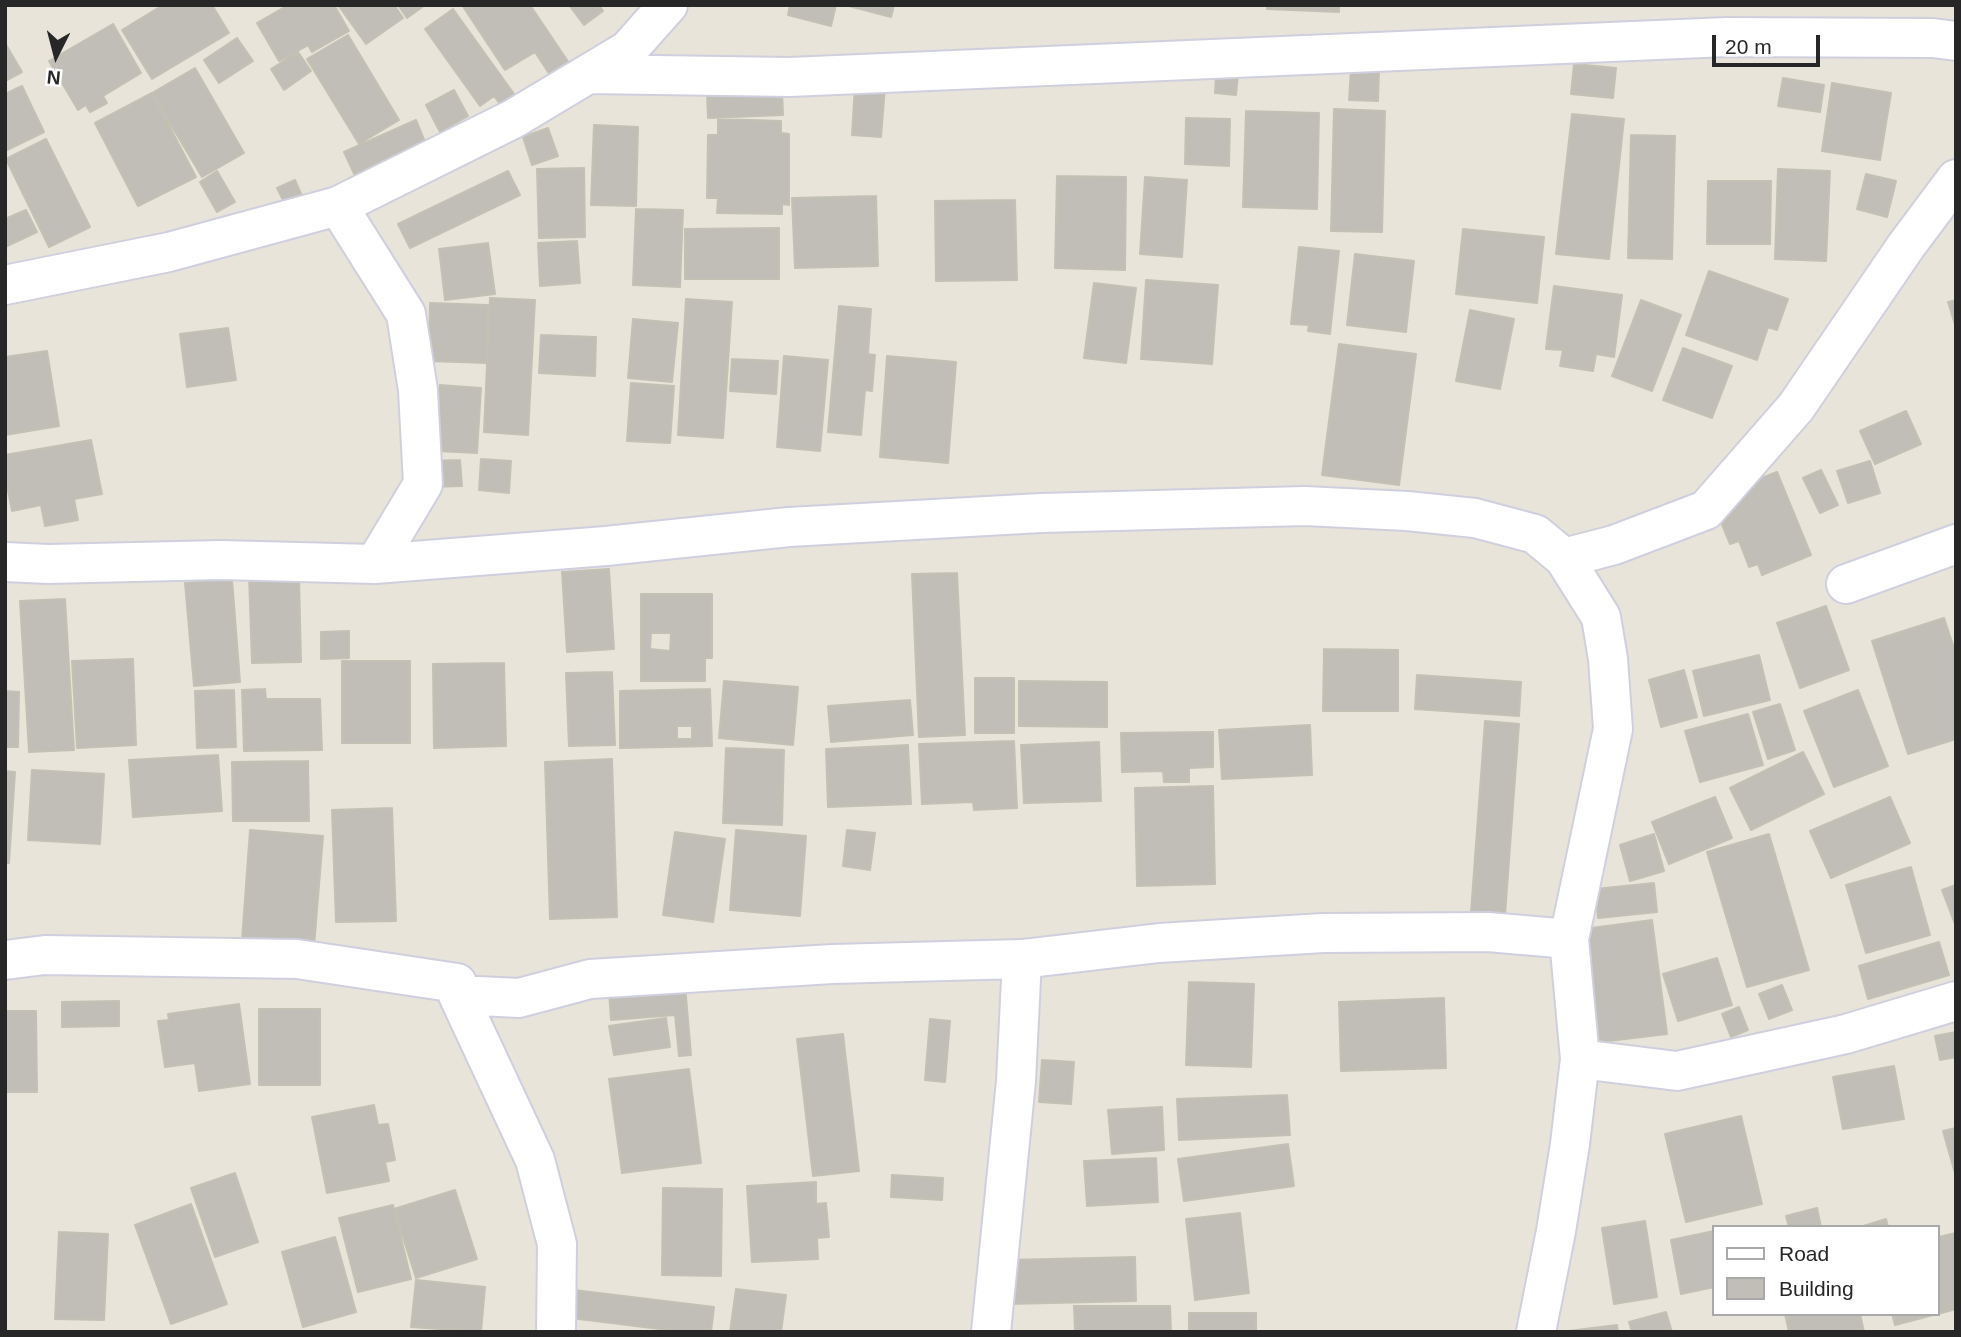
<!DOCTYPE html>
<html>
<head>
<meta charset="utf-8">
<style>
  body { margin:0 }
  #map { position:relative; width:1961px; height:1337px; overflow:hidden; background:#e8e4da; font-family:Arial,sans-serif }
  canvas { display:block }
  .frame { position:absolute; inset:0; border:7px solid #272727; pointer-events:none }
  .legend { position:absolute; left:1712px; top:1225px; width:228px; height:91px; box-sizing:border-box; background:#fff; border:2px solid #a9a9a9; margin:0; padding:9px 12px; list-style:none; font-size:21px; color:#272727 }
  .legend li { display:flex; align-items:center; gap:14px; height:35px }
  .legend b { width:35px; border:2px solid #a9a9a9 }
  .north { position:absolute; left:21px; top:21px; width:70px; height:70px; -webkit-text-stroke:5px #fff; paint-order:stroke; rotate:186deg; font-size:19px; font-weight:700; line-height:28px; text-align:center; color:#272727 }
  .north::after { content:''; display:block; margin:auto; width:24px; height:32px; background:#272727; clip-path:polygon(50% 0,100% 100%,50% 72%,0 100%) }
  .scale { position:absolute; left:1712px; top:35px; width:108px; height:32px; box-sizing:border-box; border:4px solid #272727; border-top:0; padding-left:9px; font-size:21px; line-height:24px; white-space:nowrap; color:#272727; -webkit-text-stroke:5px #fff; paint-order:stroke }
</style>
</head>
<body>
<div id="map">
<canvas width="1961" height="1337"></canvas>
<div class="frame"></div>
<ul class="legend">
<li><b style="height:9px;background:#fff"></b>Road</li>
<li><b style="height:19px;background:#c0beb6"></b>Building</li>
</ul>
<div class="north">N</div>
<div class="scale">20 m</div>
</div>
<script>
const g = document.querySelector('canvas').getContext('2d');
g.lineJoin = 'round';
function fill(path, color) { g.fillStyle = color; g.fill(path, 'evenodd'); }
const shape = rows => new Path2D(rows.map(r => 'M' + r).join(''));
function trace(path, color, width, dash) { g.strokeStyle = color; g.lineWidth = width; g.lineCap = dash ? 'butt' : 'round'; g.setLineDash(dash || []); g.stroke(path); }
const building = shape([
  [163,5,212,5,229,33,152,79,122,30,163,5],
  [288,5,334,5,349,31,312,52,308,45,279,61,257,23,288,5],
  [338,5,394,5,403,18,366,44,338,5],
  [398,5,425,5,407,18,398,5],
  [462,5,530,5,569,63,550,75,535,52,505,70,462,5],
  [569,5,599,5,603,11,584,25,569,5],
  [790,5,836,5,831,26,788,15,790,5],
  [845,5,894,5,891,17,845,5],
  [1267,5,1339,5,1339,12,1267,9,1267,5],
  [453,9,514,94,500,104,494,96,480,106,425,29,453,9],
  [113,24,141,73,103,96,107,103,90,112,86,105,78,110,49,61,113,24],
  [348,35,399,120,359,144,307,59,348,35],
  [237,38,253,61,219,83,204,60,237,38],
  [5,43,22,72,5,81,5,43],
  [298,52,311,71,284,90,271,69,298,52],
  [1574,64,1616,68,1613,98,1571,94,1574,64],
  [195,68,244,153,202,177,152,93,195,68],
  [1351,68,1379,69,1378,101,1349,100,1351,68],
  [1216,74,1238,75,1236,95,1215,93,1216,74],
  [1783,78,1824,85,1820,112,1778,106,1783,78],
  [1832,83,1891,93,1880,160,1822,151,1832,83],
  [855,85,885,87,881,137,852,135,855,85],
  [22,86,44,132,5,151,5,94,22,86],
  [454,90,468,116,440,132,426,105,454,90],
  [782,90,783,115,708,118,707,93,782,90],
  [152,93,196,177,138,206,95,123,152,93],
  [1334,109,1385,111,1382,232,1331,231,1334,109],
  [1246,111,1319,113,1317,209,1243,207,1246,111],
  [1572,114,1624,119,1609,259,1556,254,1572,114],
  [1186,118,1230,119,1229,166,1185,164,1186,118],
  [718,119,781,121,781,133,789,134,789,205,782,204,782,214,717,213,718,198,707,198,708,135,718,135,718,119],
  [416,120,427,147,358,182,344,152,416,120],
  [594,125,638,127,636,206,591,205,594,125],
  [548,128,558,156,532,165,523,137,548,128],
  [1631,135,1675,136,1672,259,1628,258,1631,135],
  [46,139,90,227,49,247,6,159,46,139],
  [584,168,585,237,539,238,537,169,584,168],
  [1778,169,1830,171,1826,261,1775,259,1778,169],
  [217,171,235,202,217,212,200,182,217,171],
  [508,171,520,195,410,248,398,224,508,171],
  [1866,174,1896,181,1887,217,1857,209,1866,174],
  [1057,176,1126,177,1125,270,1055,268,1057,176],
  [1145,177,1187,180,1182,257,1140,254,1145,177],
  [295,180,302,196,285,204,277,188,295,180],
  [1708,181,1771,181,1770,244,1707,244,1708,181],
  [876,196,878,266,795,268,792,198,876,196],
  [1015,200,1017,280,936,281,935,201,1015,200],
  [636,209,683,210,680,287,633,285,636,209],
  [26,210,37,232,5,247,5,219,26,210],
  [779,228,779,279,685,279,685,229,779,228],
  [1463,229,1544,237,1537,303,1456,294,1463,229],
  [577,241,580,283,540,286,538,243,577,241],
  [488,243,495,294,445,300,439,249,488,243],
  [1299,247,1339,251,1330,334,1308,331,1309,325,1291,324,1299,247],
  [1355,254,1414,261,1406,332,1347,325,1355,254],
  [1709,271,1788,299,1777,330,1768,327,1757,360,1686,335,1709,271],
  [1146,280,1218,285,1212,364,1141,359,1146,280],
  [1094,283,1136,288,1126,363,1084,358,1094,283],
  [1554,286,1622,295,1614,357,1596,354,1593,371,1560,366,1563,350,1546,349,1554,286],
  [490,298,535,300,528,435,484,432,490,298],
  [686,299,732,302,723,438,678,435,686,299],
  [1641,300,1681,315,1652,391,1612,376,1641,300],
  [1956,300,1956,328,1948,302,1956,300],
  [430,303,488,305,487,363,429,361,430,303],
  [839,306,871,309,868,354,875,355,872,391,865,390,861,435,828,432,839,306],
  [1470,310,1514,319,1500,389,1456,381,1470,310],
  [633,319,678,323,672,382,628,378,633,319],
  [228,328,236,380,187,387,180,334,228,328],
  [541,335,596,337,595,376,539,373,541,335],
  [1339,344,1416,354,1399,485,1322,475,1339,344],
  [1683,348,1732,366,1712,418,1663,400,1683,348],
  [47,351,59,426,5,435,5,357,47,351],
  [784,356,828,360,820,451,777,447,784,356],
  [887,356,956,362,948,463,880,457,887,356],
  [732,359,778,361,776,394,730,391,732,359],
  [631,383,674,386,670,443,627,441,631,383],
  [440,385,481,388,477,453,436,451,440,385],
  [1906,411,1921,444,1875,464,1860,431,1906,411],
  [91,440,102,494,74,499,78,520,45,526,41,505,12,511,5,475,5,455,91,440],
  [481,459,511,461,509,493,479,490,481,459],
  [460,460,462,486,430,487,428,461,460,460],
  [1870,461,1880,493,1848,503,1837,471,1870,461],
  [1821,470,1838,505,1820,513,1803,478,1821,470],
  [1777,472,1811,555,1762,575,1758,564,1749,567,1739,541,1730,544,1719,517,1730,513,1722,493,1777,472],
  [609,569,614,649,567,652,562,572,609,569],
  [957,573,965,735,919,737,912,574,957,573],
  [249,576,299,576,301,662,252,663,249,576],
  [232,579,240,682,194,686,185,583,232,579],
  [641,594,712,594,712,658,705,658,705,681,641,681,641,594],
  [651,633,671,633,670,651,650,649,651,633],
  [65,599,74,750,29,752,20,601,65,599],
  [1826,606,1849,670,1800,688,1777,623,1826,606],
  [1944,618,1956,654,1956,739,1908,754,1872,641,1944,618],
  [349,631,349,658,321,659,321,632,349,631],
  [1324,649,1398,650,1398,711,1323,711,1324,649],
  [1759,655,1770,700,1704,716,1693,671,1759,655],
  [133,659,136,745,77,748,72,661,133,659],
  [342,661,410,661,410,743,342,743,342,661],
  [504,663,506,746,434,748,433,664,504,663],
  [1684,670,1697,717,1661,727,1649,680,1684,670],
  [612,672,615,745,569,746,566,673,612,672],
  [1417,675,1521,682,1519,716,1415,709,1417,675],
  [975,678,1014,678,1014,733,975,733,975,678],
  [724,681,798,687,793,745,719,738,724,681],
  [1019,681,1107,682,1107,727,1019,726,1019,681],
  [265,689,266,699,320,699,322,750,244,751,242,690,265,689],
  [710,689,712,746,620,748,620,691,710,689],
  [677,726,692,726,692,739,677,739,677,726],
  [234,690,236,747,197,748,195,691,234,690],
  [1858,690,1888,766,1834,787,1804,711,1858,690],
  [5,691,19,692,18,747,5,747,5,691],
  [910,700,913,735,831,742,828,706,910,700],
  [1780,704,1795,750,1768,759,1753,712,1780,704],
  [1748,714,1763,765,1700,782,1685,731,1748,714],
  [1485,721,1519,724,1505,915,1471,912,1485,721],
  [1310,725,1312,775,1222,779,1219,730,1310,725],
  [1213,732,1213,767,1189,768,1189,782,1164,782,1163,771,1122,772,1121,733,1213,732],
  [1014,741,1017,808,974,810,973,802,922,804,919,744,1014,741],
  [1099,742,1101,801,1024,803,1021,745,1099,742],
  [908,745,911,804,828,807,826,749,908,745],
  [726,748,784,750,782,825,723,823,726,748],
  [1803,752,1824,794,1751,830,1730,788,1803,752],
  [218,755,222,811,133,817,129,760,218,755],
  [612,759,617,917,550,919,545,762,612,759],
  [308,761,309,821,233,821,232,762,308,761],
  [32,770,104,774,100,844,28,840,32,770],
  [5,771,15,772,9,863,5,863,5,771],
  [1213,786,1215,884,1137,886,1135,788,1213,786],
  [1715,797,1732,838,1669,864,1652,822,1715,797],
  [1890,797,1910,843,1831,878,1810,831,1890,797],
  [392,808,396,921,336,922,332,810,392,808],
  [250,830,323,836,314,947,242,940,250,830],
  [736,830,806,836,800,916,730,910,736,830],
  [847,830,875,833,870,870,843,866,847,830],
  [675,832,725,839,713,922,663,915,675,832],
  [1654,834,1664,871,1630,881,1620,845,1654,834],
  [1769,834,1809,970,1747,987,1707,852,1769,834],
  [1911,867,1930,935,1866,953,1846,885,1911,867],
  [1654,883,1657,912,1598,918,1595,889,1654,883],
  [1956,885,1956,927,1942,890,1956,885],
  [1652,920,1667,1034,1600,1042,1584,929,1652,920],
  [1939,942,1949,975,1868,999,1859,966,1939,942],
  [1717,958,1732,1005,1678,1021,1663,974,1717,958],
  [1189,982,1254,984,1251,1067,1186,1065,1189,982],
  [685,985,691,1055,679,1056,675,1015,611,1020,609,992,685,985],
  [1782,985,1792,1010,1769,1019,1759,994,1782,985],
  [1444,998,1446,1068,1341,1071,1339,1002,1444,998],
  [119,1001,119,1026,62,1027,62,1002,119,1001],
  [239,1004,250,1084,199,1091,195,1063,165,1067,158,1021,169,1020,168,1014,239,1004],
  [1739,1007,1748,1030,1731,1037,1722,1014,1739,1007],
  [259,1009,320,1009,320,1085,259,1085,259,1009],
  [5,1011,36,1011,37,1092,5,1092,5,1011],
  [666,1018,670,1047,614,1055,609,1026,666,1018],
  [930,1019,950,1021,945,1082,925,1080,930,1019],
  [1956,1032,1956,1057,1940,1060,1935,1036,1956,1032],
  [843,1034,859,1171,813,1176,797,1039,843,1034],
  [1042,1060,1074,1062,1071,1104,1039,1102,1042,1060],
  [1894,1066,1904,1119,1843,1129,1833,1077,1894,1066],
  [689,1069,701,1163,622,1173,609,1079,689,1069],
  [1287,1095,1290,1135,1179,1140,1177,1099,1287,1095],
  [374,1105,378,1125,388,1124,395,1160,385,1162,389,1181,327,1193,312,1117,374,1105],
  [1162,1107,1164,1150,1112,1154,1108,1110,1162,1107],
  [1741,1116,1762,1204,1686,1222,1665,1134,1741,1116],
  [1956,1128,1956,1177,1943,1131,1956,1128],
  [1288,1144,1294,1186,1184,1201,1178,1159,1288,1144],
  [1156,1158,1158,1202,1087,1206,1084,1161,1156,1158],
  [235,1173,258,1242,215,1257,191,1188,235,1173],
  [892,1175,943,1178,942,1200,891,1197,892,1175],
  [816,1182,816,1204,826,1203,829,1237,817,1238,818,1259,752,1262,747,1186,816,1182],
  [663,1188,722,1189,721,1276,662,1275,663,1188],
  [455,1190,477,1259,416,1278,394,1209,455,1190],
  [191,1204,227,1304,171,1324,135,1225,191,1204],
  [393,1205,411,1279,358,1292,339,1218,393,1205],
  [1817,1208,1821,1227,1789,1227,1786,1216,1817,1208],
  [1240,1213,1249,1293,1195,1300,1186,1219,1240,1213],
  [1886,1219,1888,1227,1860,1227,1886,1219],
  [1645,1221,1657,1297,1614,1304,1602,1228,1645,1221],
  [1714,1231,1714,1287,1681,1294,1671,1240,1714,1231],
  [59,1232,108,1234,104,1320,55,1319,59,1232],
  [1956,1233,1956,1309,1938,1314,1938,1237,1956,1233],
  [335,1237,356,1312,303,1327,282,1252,335,1237],
  [1135,1257,1136,1301,1008,1304,1007,1260,1135,1257],
  [416,1280,485,1287,481,1332,411,1327,416,1280],
  [736,1289,786,1295,781,1332,730,1332,736,1289],
  [574,1290,714,1307,711,1332,684,1332,571,1318,574,1290],
  [1074,1306,1170,1306,1171,1332,1075,1332,1074,1306],
  [1666,1312,1672,1332,1632,1332,1629,1322,1666,1312],
  [1189,1313,1256,1313,1256,1332,1189,1332,1189,1313],
  [1785,1314,1860,1314,1864,1332,1789,1332,1785,1314],
  [1892,1314,1937,1314,1895,1325,1892,1314],
  [1617,1325,1618,1332,1560,1332,1617,1325]
]);
fill(building, '#c0beb6');
trace(building, '#c3c0b4', 2);
const street = shape([
  [588,74,790,77,1727,37,1933,38,1956,41],
  [338,206,406,314,418,390,423,484,375,564],
  [5,285,169,252,338,206,513,119,628,50,668,5],
  [1564,558,1614,545,1706,510,1796,407,1906,246,1956,179],
  [5,562,48,564,221,560,375,564,606,546,789,527,1041,513,1305,506,1407,511,1475,518,1535,534,1564,558,1601,617,1608,659,1613,729,1569,939,1580,1059,1570,1144,1556,1231,1536,1332],
  [1846,584,1956,544],
  [5,960,45,955,297,959,457,983,458,995,519,998,590,979,832,964,1022,959,1159,943,1323,933,1488,932,1569,939],
  [458,995,535,1160,557,1244,556,1332],
  [1580,1059,1677,1071,1846,1034,1956,1001],
  [991,1332,1016,1081,1022,959]
]);
trace(street, '#cfcfdf', 42);
trace(street, '#fff', 38);
</script>
</body>
</html>
